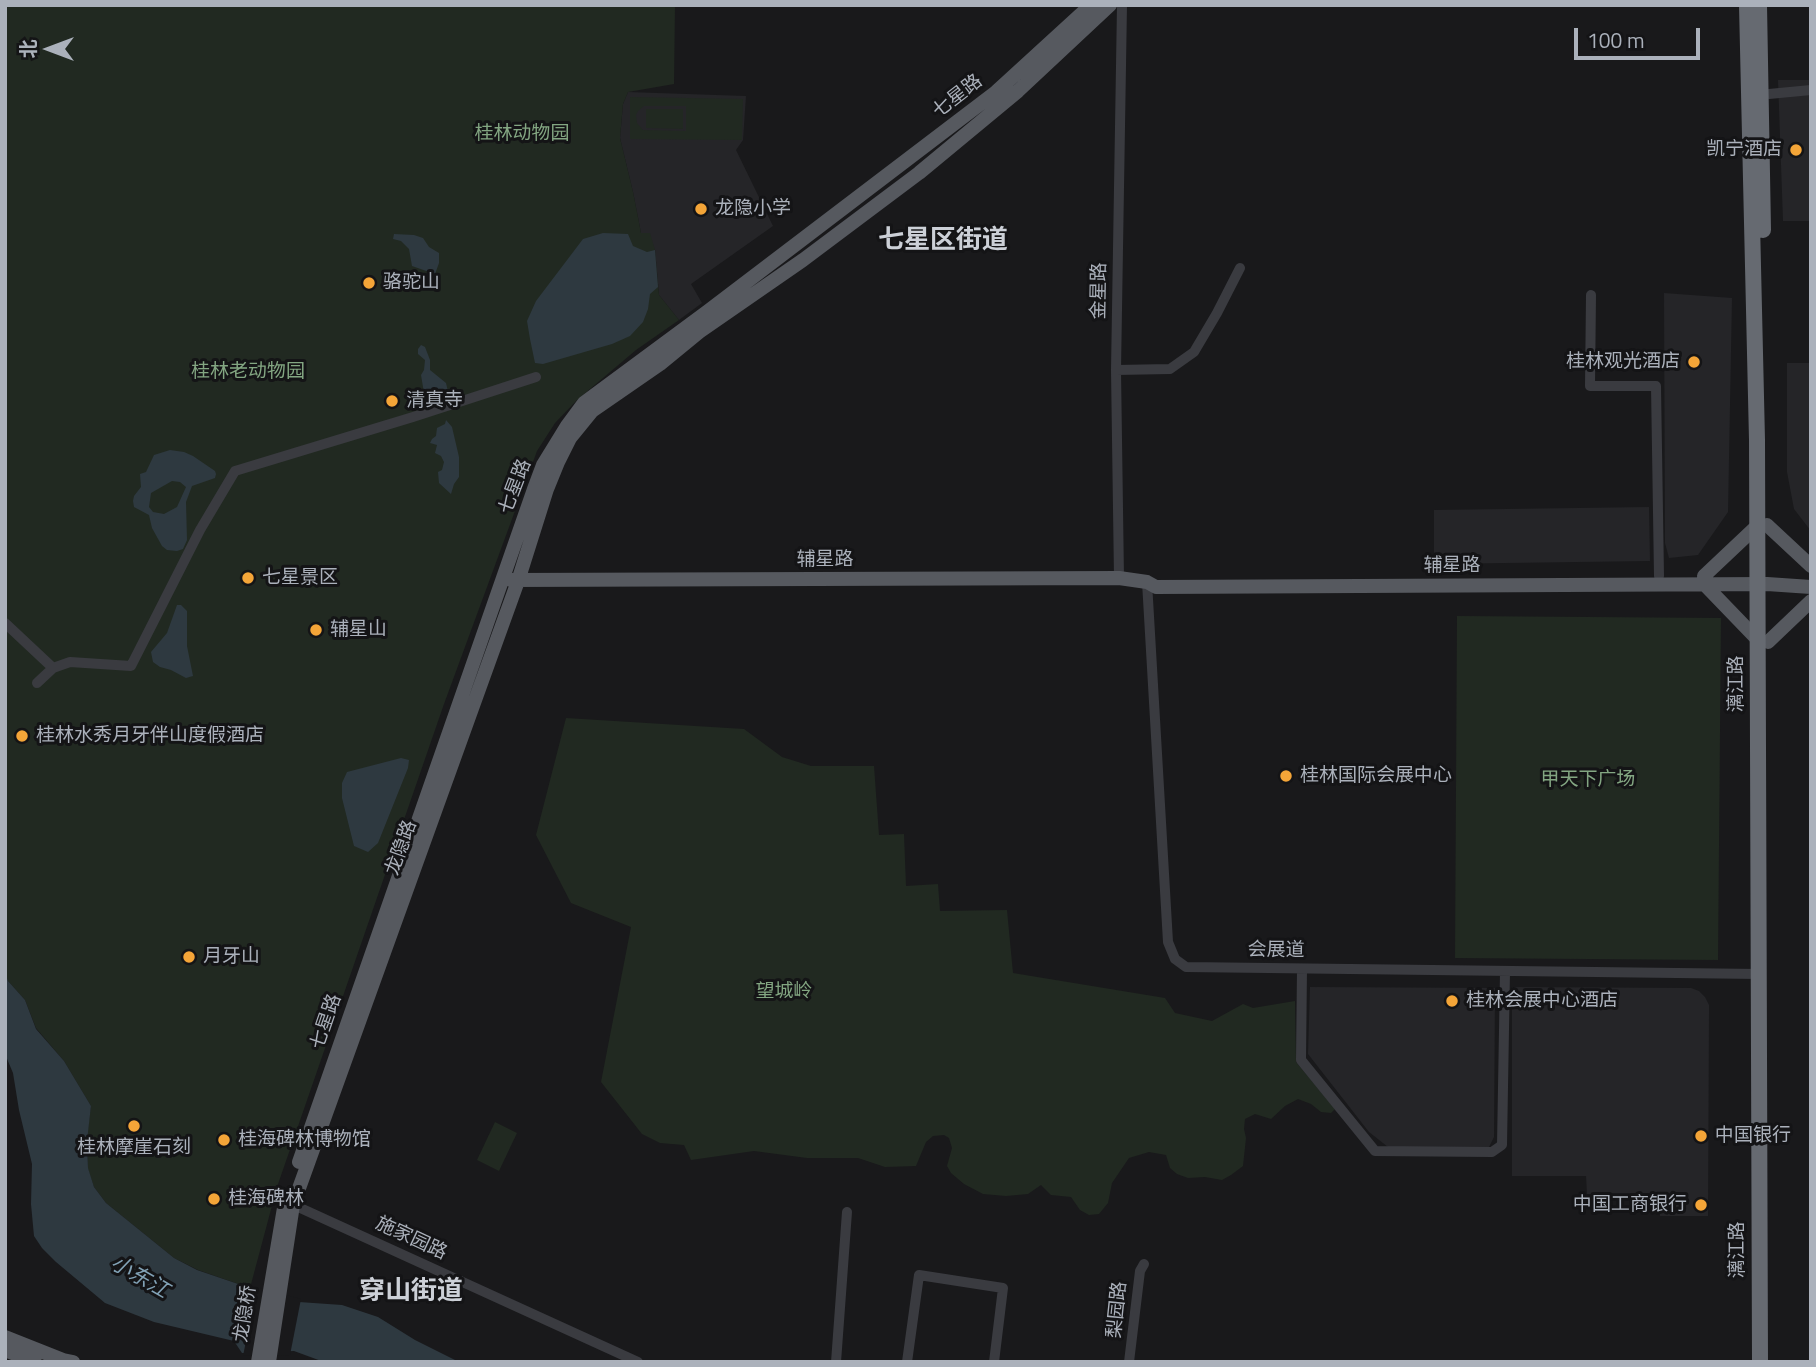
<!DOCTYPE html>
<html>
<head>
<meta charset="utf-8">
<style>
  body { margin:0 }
  #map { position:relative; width:1816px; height:1367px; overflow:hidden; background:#19191b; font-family:"Titillium Web","Noto Sans SC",sans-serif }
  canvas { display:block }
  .frame { position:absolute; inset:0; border:7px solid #abb1bb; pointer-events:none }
  .north { position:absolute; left:14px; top:14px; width:70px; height:70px; -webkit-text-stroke:5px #141416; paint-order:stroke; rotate:270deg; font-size:19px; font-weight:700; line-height:28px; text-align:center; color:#abb1bb }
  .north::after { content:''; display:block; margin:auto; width:24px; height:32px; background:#abb1bb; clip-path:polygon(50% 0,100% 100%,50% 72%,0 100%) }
  .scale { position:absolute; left:1574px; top:28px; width:126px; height:32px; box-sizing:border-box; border:4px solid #abb1bb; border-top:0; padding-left:9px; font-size:21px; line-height:24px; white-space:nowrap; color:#abb1bb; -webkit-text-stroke:5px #141416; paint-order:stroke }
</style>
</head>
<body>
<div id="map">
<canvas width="1816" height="1367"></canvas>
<div class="frame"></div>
<div class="north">北</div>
<div class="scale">100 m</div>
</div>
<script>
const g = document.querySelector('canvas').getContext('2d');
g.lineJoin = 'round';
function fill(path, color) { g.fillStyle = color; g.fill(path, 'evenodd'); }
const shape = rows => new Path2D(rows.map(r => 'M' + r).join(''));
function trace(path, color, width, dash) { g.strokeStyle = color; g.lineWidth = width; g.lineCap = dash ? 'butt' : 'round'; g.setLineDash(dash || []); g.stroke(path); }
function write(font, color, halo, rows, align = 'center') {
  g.font = font + ' "Titillium Web","Noto Sans SC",sans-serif'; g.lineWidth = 6; g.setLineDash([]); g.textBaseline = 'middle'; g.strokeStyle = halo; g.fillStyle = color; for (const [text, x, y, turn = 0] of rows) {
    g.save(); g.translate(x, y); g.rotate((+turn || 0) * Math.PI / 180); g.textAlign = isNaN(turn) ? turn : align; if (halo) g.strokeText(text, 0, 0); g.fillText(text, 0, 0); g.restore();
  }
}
fill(shape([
  [1778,80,1811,80,1811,221,1783,221],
  [628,92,746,96,743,140,736,150,773,226,691,284,702,303,679,320,659,295,655,250,641,233,633,192,620,138,623,104],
  [1664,293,1732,298,1728,512,1698,555,1669,558,1665,543],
  [1787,363,1811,363,1811,531,1794,509,1787,472],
  [1649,507,1650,561,1434,564,1434,510],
  [1310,987,1495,988,1494,1137,1489,1147,1388,1147,1369,1132,1308,1054],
  [1512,987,1691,988,1699,991,1705,997,1709,1005,1709,1013,1708,1216,1660,1216,1660,1202,1640,1202,1639,1195,1587,1194,1586,1176,1512,1176]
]), '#252528');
fill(shape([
  [5,5,675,5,674,84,628,92,623,104,620,138,633,192,641,233,650,233,655,250,659,295,679,320,636,350,577,400,555,423,537,451,444,704,277,1187,250,1288,198,1270,174,1258,106,1203,94,1187,88,1169,87,1136,91,1106,64,1061,36,1028,25,1000,8,981,5,972],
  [630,97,743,99,742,140,630,139],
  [644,106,686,106,686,131,643,130,637,123,636,115,638,111],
  [646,109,683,109,683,129,646,128],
  [1457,616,1721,618,1718,960,1455,958],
  [566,718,744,729,782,757,811,766,874,766,879,835,904,834,906,886,938,884,940,911,1007,910,1013,973,1165,998,1175,1013,1212,1021,1243,1004,1253,1008,1295,1001,1296,1062,1335,1109,1331,1113,1321,1112,1311,1104,1298,1099,1285,1106,1271,1119,1255,1114,1245,1119,1244,1129,1246,1138,1243,1166,1231,1175,1222,1180,1205,1177,1188,1178,1177,1174,1170,1168,1166,1155,1149,1152,1129,1158,1112,1183,1108,1203,1099,1214,1089,1215,1080,1210,1071,1197,1051,1195,1041,1185,1028,1194,1006,1196,983,1194,964,1184,951,1173,947,1166,952,1148,949,1138,944,1135,933,1136,926,1142,916,1166,885,1167,858,1158,807,1158,754,1151,691,1160,684,1145,660,1143,642,1134,601,1082,631,927,571,903,536,835],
  [495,1122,517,1133,499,1171,477,1160]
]), '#212921');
fill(shape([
  [603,233,628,234,633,246,647,252,655,250,658,287,650,294,648,309,643,322,630,336,612,344,543,364,535,363,530,339,527,321,536,301,583,239],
  [394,234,414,235,423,238,429,247,439,253,439,263,435,274,412,266,409,249,401,241,393,239],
  [421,345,425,347,430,360,430,370,446,383,449,396,441,394,434,403,426,405,421,375,424,370,425,360,418,354,418,349],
  [446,420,452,427,459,457,459,477,454,484,451,494,439,483,438,472,442,470,444,462,441,456,435,453,437,445,430,443,432,439,436,436,437,428,445,424],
  [170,450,184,452,193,456,215,471,216,474,215,478,192,486,186,502,187,540,183,549,177,551,167,550,162,546,152,528,149,515,134,507,133,501,134,496,141,487,140,474,146,472,154,455],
  [172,481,180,482,186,487,177,507,164,514,153,512,149,507,151,493],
  [177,605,181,605,187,611,187,646,193,676,186,678,171,670,160,667,153,662,151,652,167,633],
  [401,758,409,760,408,768,378,843,368,852,354,846,342,798,342,783,347,772],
  [5,972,8,981,25,1000,36,1029,64,1061,91,1106,87,1141,88,1168,94,1187,106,1203,174,1258,197,1270,250,1288,299,1302,342,1305,378,1317,415,1340,459,1362,324,1362,294,1351,242,1353,234,1341,154,1322,105,1303,56,1262,42,1248,34,1236,31,1204,32,1164,19,1110,13,1073,5,1054]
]), '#2e3940');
fill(shape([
  [257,1287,301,1299,290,1355,243,1356]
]), '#19191b');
trace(shape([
  [1769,94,1811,90],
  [1591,295,1590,386,1656,386,1659,576],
  [1116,370,1170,369,1194,352,1217,313,1240,268],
  [1119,578,1116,370,1122,5],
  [1147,582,1168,942,1175,959,1186,967,1759,974],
  [5,623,53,668],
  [37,683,53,668,70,662,131,666,200,530,235,471,413,417,536,377],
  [1302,969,1301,1060,1375,1151,1492,1152,1502,1145,1505,972],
  [285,1201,638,1362],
  [836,1362,847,1212],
  [907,1362,919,1275,1003,1288,994,1362],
  [1129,1362,1140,1271,1144,1264]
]), '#3a3b40', 10);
trace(shape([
  [1767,525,1811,566],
  [1704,576,1757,526],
  [511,580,1119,578,1147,582,1156,587,1767,584,1811,587],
  [1704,584,1758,640],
  [1768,642,1811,601],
  [299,1162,534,489,543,465,567,426,584,403,707,312,996,92,1091,5],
  [5,1337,63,1360,73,1362],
  [5,1350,35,1362],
  [258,1362,284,1208],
  [269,1362,293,1205,518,581,547,489,558,462,570,438,592,411,660,364,699,332,803,260,919,173,1018,91,1110,5]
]), '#56595f', 14);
trace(shape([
  [1747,5,1757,440,1760,1362],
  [1759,5,1763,230]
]), '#666a71', 16);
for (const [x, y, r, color] of [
  [1796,150,7,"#f4a538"],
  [701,209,7,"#f4a538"],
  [369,283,7,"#f4a538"],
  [1694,362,7,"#f4a538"],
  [392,401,7,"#f4a538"],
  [248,578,7,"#f4a538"],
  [316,630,7,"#f4a538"],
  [22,736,7,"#f4a538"],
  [1286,776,7,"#f4a538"],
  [189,957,7,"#f4a538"],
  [1452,1001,7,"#f4a538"],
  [134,1126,7,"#f4a538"],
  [1701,1136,7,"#f4a538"],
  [224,1140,7,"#f4a538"],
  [214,1199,7,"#f4a538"],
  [1701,1205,7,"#f4a538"]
]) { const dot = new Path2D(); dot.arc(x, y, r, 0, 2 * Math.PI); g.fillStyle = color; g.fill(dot); trace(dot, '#141416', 2.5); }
write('19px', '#abb1bb', '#141416', [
  ["七星路",958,97,-38],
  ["金星路",1100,291,-89],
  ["七星路",516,487,-69],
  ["辅星路",825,560],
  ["辅星路",1452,566],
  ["漓江路",1737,684,-90],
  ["龙隐路",402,848,-70],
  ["会展道",1276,951,1],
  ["七星路",327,1022,-71],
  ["施家园路",411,1239,25],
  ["漓江路",1738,1250,-90],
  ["梨园路",1118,1310,-84],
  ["龙隐桥",246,1314,-81]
]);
write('19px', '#83a682', '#141416', [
  ["桂林动物园",522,134],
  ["桂林老动物园",248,372],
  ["甲天下广场",1588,780],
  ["望城岭",784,992]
]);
write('19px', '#abb1bb', '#141416', [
  ["凯宁酒店",1782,150,"right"],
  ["龙隐小学",715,209],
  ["骆驼山",383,283],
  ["桂林观光酒店",1680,362,"right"],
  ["清真寺",406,401],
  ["七星景区",262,578],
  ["辅星山",330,630],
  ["桂林水秀月牙伴山度假酒店",36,736],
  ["桂林国际会展中心",1300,776],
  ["月牙山",203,957],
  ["桂林会展中心酒店",1466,1001],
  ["中国银行",1715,1136],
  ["桂海碑林博物馆",238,1140],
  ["桂林摩崖石刻",134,1148,"center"],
  ["桂海碑林",228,1199],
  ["中国工商银行",1687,1205,"right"]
], 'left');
write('italic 21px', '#82a2b6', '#141416', [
  ["小东江",139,1278,30]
]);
write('bold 26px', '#ccd0d7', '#141416', [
  ["七星区街道",943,242],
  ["穿山街道",411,1293]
]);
</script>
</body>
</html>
